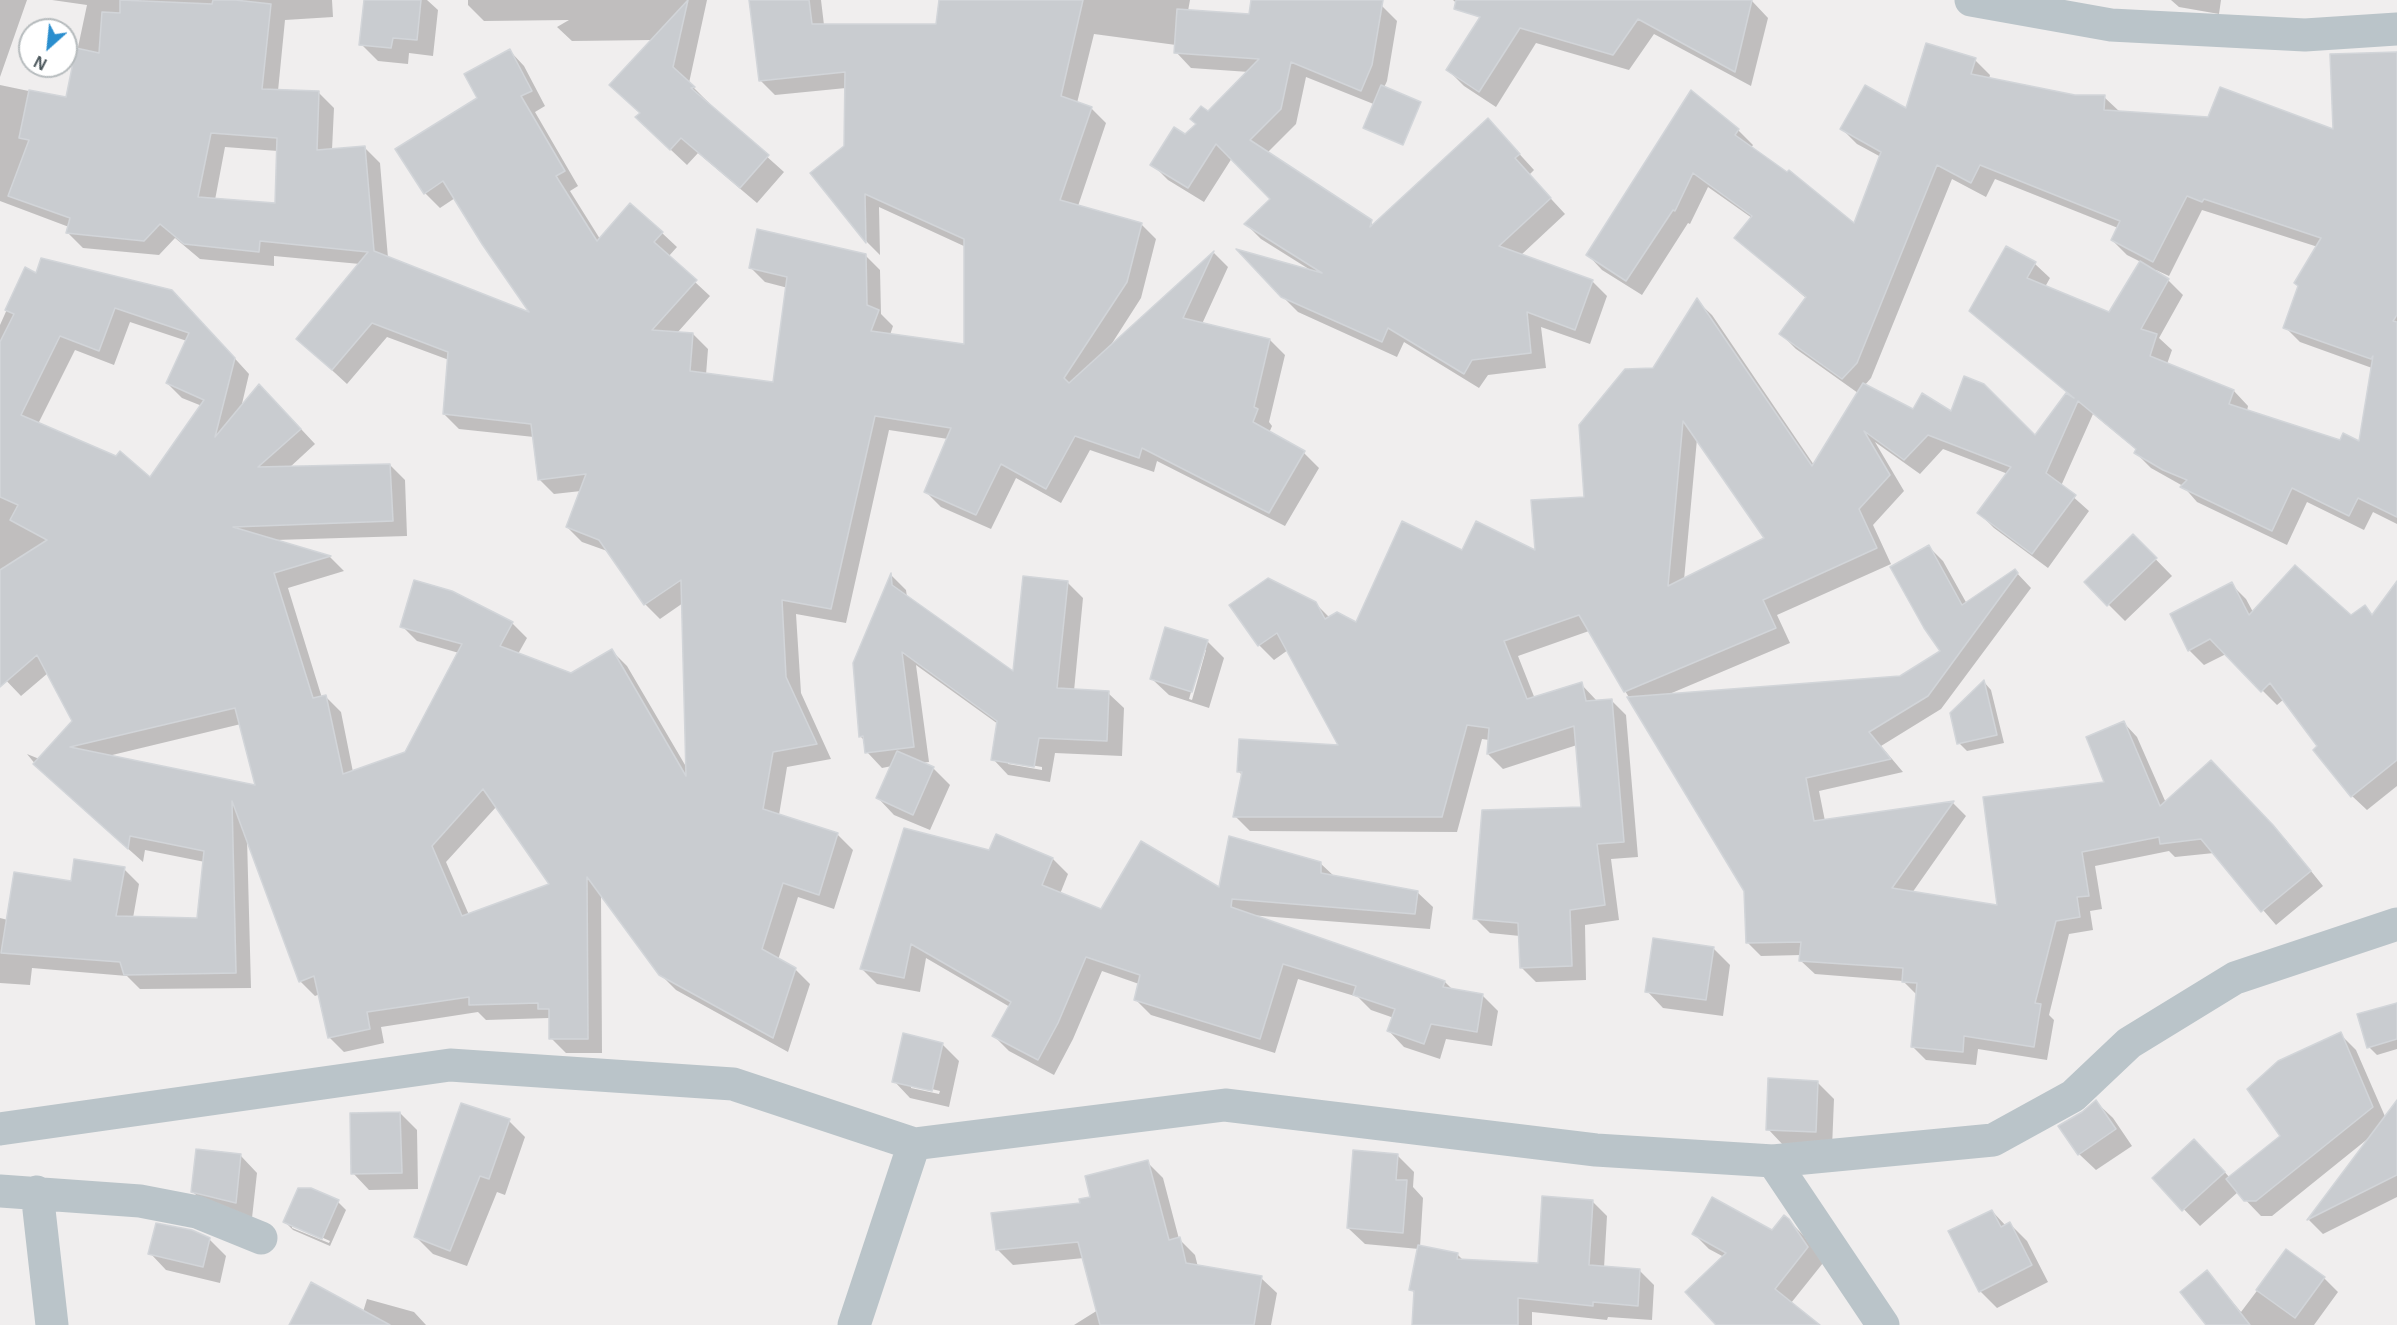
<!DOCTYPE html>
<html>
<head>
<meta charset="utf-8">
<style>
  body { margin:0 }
  #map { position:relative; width:2397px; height:1325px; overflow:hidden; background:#f0eeee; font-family:Arial,sans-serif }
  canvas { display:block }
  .north { position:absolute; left:18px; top:18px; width:60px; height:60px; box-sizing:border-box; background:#fff; border:2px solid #b6bbbd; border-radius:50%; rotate:207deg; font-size:16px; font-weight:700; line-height:24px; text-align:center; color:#485459 }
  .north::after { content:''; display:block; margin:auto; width:21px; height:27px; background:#2a8ece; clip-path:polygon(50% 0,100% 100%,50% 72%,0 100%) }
</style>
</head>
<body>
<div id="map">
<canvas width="2397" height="1325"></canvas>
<div class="north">N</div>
</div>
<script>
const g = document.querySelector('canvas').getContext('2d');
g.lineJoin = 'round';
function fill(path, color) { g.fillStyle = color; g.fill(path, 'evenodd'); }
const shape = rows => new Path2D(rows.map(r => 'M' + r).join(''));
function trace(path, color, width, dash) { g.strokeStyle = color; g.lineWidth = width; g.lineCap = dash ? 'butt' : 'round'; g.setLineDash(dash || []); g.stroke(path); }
fill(shape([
  [0,0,27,0,0,77],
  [52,0,332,0,333,17,285,20,278,91,319,93,334,108,332,150,365,148,380,163,388,258,533,316,455,198,440,208,425,193,479,99,510,51,524,66,545,106,535,112,578,186,570,191,600,239,662,233,677,247,668,257,710,296,677,333,693,334,708,349,706,375,775,384,788,288,765,282,750,267,865,255,880,270,881,314,893,326,890,335,965,346,966,247,879,207,880,255,867,242,812,173,846,147,846,88,775,95,760,80,751,0,821,0,824,25,937,26,941,0,1190,0,1188,11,1251,16,1253,0,1354,0,1381,5,1397,21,1387,81,1376,105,1306,77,1296,124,1267,153,1374,225,1503,136,1534,170,1529,175,1565,214,1521,255,1592,281,1607,296,1590,344,1541,327,1546,368,1488,375,1479,388,1404,342,1397,357,1298,312,1282,296,1312,271,1261,239,1246,224,1273,199,1232,158,1204,202,1168,180,1152,164,1185,136,1249,72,1191,68,1176,52,1176,45,1094,34,1077,103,1091,108,1106,123,1078,206,1141,224,1156,239,1141,298,1109,348,1214,253,1228,267,1202,324,1270,340,1285,355,1269,422,1272,426,1269,433,1304,453,1319,468,1285,526,1157,461,1154,472,1090,450,1061,503,1016,478,991,529,941,507,926,492,948,439,889,430,846,623,796,614,801,693,831,759,787,767,779,815,838,835,853,850,834,909,798,897,778,960,795,969,810,984,788,1052,676,990,660,974,601,894,602,1053,566,1053,551,1038,549,1018,486,1020,478,1012,381,1027,384,1043,344,1052,329,1037,320,994,315,996,300,981,247,838,251,988,140,989,127,976,32,968,30,985,0,983,0,918,8,920,72,882,124,869,139,884,133,918,198,919,205,862,145,850,143,862,41,771,27,754,59,767,74,721,48,673,21,696,0,674,0,325,25,269,37,275,187,306,249,374,241,408,274,400,315,444,289,468,390,465,405,480,407,536,275,540,330,557,344,571,288,588,322,698,326,697,341,712,353,772,406,753,459,653,417,641,402,626,512,623,527,638,518,654,571,675,612,651,627,666,688,770,683,603,660,619,645,604,610,552,582,542,567,527,581,491,554,494,539,479,534,437,459,429,444,414,449,360,387,337,347,384,298,339,360,264,274,256,274,266,200,259,175,238,159,255,83,248,68,233,69,227,0,201,0,85,67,99,87,5],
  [225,147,278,151,276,205,215,200],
  [130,322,187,341,167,383,182,398,202,406,150,479,38,424,75,350,114,365],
  [241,724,257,787,108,756],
  [497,806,551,885,469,915,446,862],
  [366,0,427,0,438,10,433,56,409,53,408,64,378,61,361,44],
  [468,0,707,0,689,83,709,103,707,103,784,172,757,203,698,153,687,165,653,133,641,114,653,40,572,41,557,27,569,20,484,21,468,5],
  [1453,0,1746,0,1752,1,1768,18,1751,86,1654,34,1629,70,1536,43,1496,107,1464,86,1448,70,1481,18,1465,11],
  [2171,0,2221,0,2219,14,2179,7],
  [2397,54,2397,524,2373,512,2364,530,2307,502,2287,545,2197,502,2183,486,2151,468,2136,453,2137,450,2093,414,2061,486,2089,511,2048,568,1994,528,1979,513,2008,474,1943,449,1920,474,1875,442,1904,491,1873,525,1891,564,1777,615,1790,643,1667,695,1900,677,1943,651,1929,547,1943,561,1967,604,2015,571,2031,588,1941,709,1881,746,1903,772,1819,791,1825,821,1953,803,1966,816,1912,893,1999,907,2106,783,2124,723,2137,737,2166,803,2225,776,2286,840,2323,886,2276,925,2214,853,2175,857,2169,851,2095,866,2102,909,2090,911,2093,930,2069,934,2049,1015,2054,1020,2047,1060,1978,1049,1976,1065,1926,1060,1912,1046,1918,996,1903,981,1815,974,1801,961,1801,955,1761,956,1747,942,1745,890,1589,631,1518,656,1535,699,1581,684,1597,701,1611,700,1626,715,1638,857,1611,859,1619,920,1585,925,1586,980,1536,982,1521,967,1520,936,1490,933,1475,918,1582,808,1577,745,1503,769,1488,754,1489,740,1482,739,1457,832,1250,831,1235,816,1242,775,1238,771,1341,747,1288,650,1274,660,1259,645,1231,605,1315,603,1330,618,1357,624,1463,552,1537,553,1586,498,1653,369,1697,301,1712,315,1814,465,1858,393,1796,349,1781,334,1807,299,1736,238,1752,218,1708,187,1690,224,1688,223,1642,295,1602,270,1588,255,1738,130,1753,145,1751,148,1854,225,1881,157,1857,144,1842,129,1906,111,1975,60,1990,75,1989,79,2075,96,2104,97,2120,112,2335,131],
  [1952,179,1986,197,1995,179,2118,228,2112,240,2127,255,2141,262,2110,314,2045,287,2050,278,2035,264,1971,311,2068,393,2035,437,1913,411,1865,385,1871,378],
  [2202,210,2318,247,2285,327,2300,342,2372,368,2360,443,2341,442,2247,411,2248,406,2234,391,2167,364,2172,350,2159,338,2183,295,2168,280,2155,272,2156,270,2169,276],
  [1697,439,1766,539,1684,580],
  [2133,536,2172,576,2125,621,2086,582],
  [891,575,906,590,907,597,1014,674,1068,583,1083,598,1074,691,1108,693,1124,708,1122,756,1055,753,1050,782,1008,775,993,759,998,724,916,665,929,762,921,763,933,768,950,785,930,830,894,815,878,798,892,766,882,768,867,752,865,741,860,736,855,663],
  [1008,761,1042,767,1042,770,1008,764],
  [2397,583,2397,786,2367,810,2352,796,2284,699,2277,705,2226,654,2204,665,2189,650,2231,584,2246,599,2253,612,2351,617,2364,607,2373,616],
  [1207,641,1224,658,1209,708,1169,695,1152,679],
  [1203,650,1206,650,1192,700,1189,699],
  [1984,682,1991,690,2004,743,1967,751,1959,743],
  [990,852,1053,859,1068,874,1060,894,1101,911,1221,889,1320,863,1335,877,1417,892,1433,907,1430,929,1249,915,1445,982,1453,990,1482,995,1498,1011,1492,1046,1446,1039,1440,1059,1404,1047,1389,1031,1394,1018,1371,1010,1358,997,1298,979,1275,1053,1151,1015,1136,1000,1139,984,1102,971,1073,1039,1054,1075,1009,1051,994,1036,1010,1007,926,958,920,992,877,984,861,968],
  [1714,949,1730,965,1723,1016,1663,1008,1647,991],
  [2397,1004,2397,1049,2377,1055,2369,1047],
  [2340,1034,2356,1050,2387,1121,2397,1113,2397,1197,2323,1234,2309,1220,2370,1137,2272,1216,2261,1216,2238,1192,2200,1226,2154,1178,2211,1157,2230,1178,2283,1136],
  [943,1045,959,1061,949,1107,910,1098,894,1081],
  [911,1084,940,1091,939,1094,911,1088],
  [1817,1082,1834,1099,1832,1148,1784,1146,1768,1129],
  [2096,1102,2113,1118,2132,1146,2096,1170,2079,1154,2083,1114],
  [400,1113,417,1130,418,1189,369,1190,353,1173],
  [509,1121,525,1137,505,1195,497,1192,467,1266,433,1254,416,1237],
  [1397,1155,1414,1172,1413,1187,1423,1198,1420,1247,1457,1254,1464,1261,1539,1265,1592,1201,1607,1216,1604,1268,1639,1270,1654,1285,1652,1320,1608,1317,1607,1320,1532,1312,1532,1325,1414,1325,1415,1294,1411,1289,1419,1249,1365,1244,1348,1228],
  [241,1156,257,1173,252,1218,209,1208,192,1191],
  [1147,1162,1163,1178,1179,1239,1195,1255,1198,1267,1261,1278,1277,1293,1271,1325,1074,1325,1098,1310,1084,1258,1013,1265,997,1249,1082,1204],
  [338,1202,346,1210,330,1246,293,1230,285,1222],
  [292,1224,330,1241,329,1243,292,1228],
  [1992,1211,2006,1226,2010,1224,2027,1241,2048,1282,1997,1308,1980,1291],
  [1788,1220,1804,1236,1823,1263,1791,1303,1814,1325,1718,1325,1724,1257,1709,1249,1694,1234,1773,1232],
  [209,1239,226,1256,220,1283,166,1270,150,1253],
  [2287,1251,2324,1278,2338,1292,2314,1325,2208,1325,2207,1272,2241,1312],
  [367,1299,414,1312,426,1325,302,1325,363,1312]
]), '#0003');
const building = shape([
  [120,0,212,4,213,0,235,0,271,4,262,89,319,91,317,150,365,146,374,251,529,312,482,244,443,181,424,194,395,149,477,98,464,74,510,49,532,91,521,96,565,171,556,176,597,241,630,203,663,232,654,242,697,280,652,330,693,333,690,371,773,382,787,277,749,268,757,229,866,254,867,305,879,310,871,331,964,344,964,239,865,194,866,243,810,173,844,146,845,72,759,81,749,0,809,0,812,24,936,24,939,0,1083,0,1061,96,1092,107,1060,200,1142,223,1127,282,1064,378,1069,383,1214,251,1183,318,1270,339,1254,407,1258,409,1253,422,1305,451,1269,513,1142,448,1139,458,1075,436,1046,489,1001,464,976,515,924,492,951,428,875,416,831,609,782,600,786,677,817,744,773,752,763,809,838,833,819,895,783,883,762,949,796,968,773,1038,659,975,587,877,588,1039,549,1039,549,1009,538,1009,538,1003,469,1005,469,997,367,1012,370,1029,328,1038,314,976,299,982,232,801,236,973,124,975,120,962,1,953,14,872,71,881,74,859,125,867,116,916,197,918,204,851,130,836,128,849,33,764,72,721,37,655,0,687,0,570,47,540,10,520,18,505,0,497,0,342,14,314,5,310,25,267,36,273,41,258,172,290,235,358,215,437,259,384,301,429,258,467,390,464,393,521,233,527,331,556,274,573,313,698,326,695,343,774,405,752,462,644,400,627,414,580,452,591,513,622,500,646,571,673,612,649,686,776,681,580,644,605,599,540,566,527,586,474,538,480,531,424,443,414,448,352,372,323,332,370,296,339,368,252,260,241,259,252,184,244,160,224,144,241,66,233,70,218,8,196,29,140,19,138,29,90,66,97,76,48,99,53,102,12,120,13,120,0],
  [211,133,277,138,275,203,198,197,211,133],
  [115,308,189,333,166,383,204,400,150,477,120,451,116,456,21,415,60,336,99,351,115,308],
  [235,708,255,785,70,747,235,708],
  [483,789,549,884,462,916,432,846,483,789],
  [364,0,421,0,417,40,393,38,391,48,359,45,364,0],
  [688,0,673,67,695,87,691,88,769,155,740,188,681,138,670,150,635,117,640,113,609,85,688,0],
  [1251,0,1383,0,1372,65,1361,91,1291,62,1281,109,1250,140,1372,220,1370,227,1488,118,1520,154,1515,158,1551,198,1499,246,1593,280,1575,330,1527,312,1531,353,1472,360,1464,374,1388,328,1382,342,1281,297,1236,249,1322,273,1244,224,1270,199,1216,144,1188,188,1150,165,1174,127,1185,134,1196,124,1190,119,1201,106,1208,111,1259,59,1174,53,1177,9,1249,14,1251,0],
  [1456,0,1752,0,1735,72,1638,19,1613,55,1520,28,1479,92,1446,70,1480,17,1454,9,1456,0],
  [1926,43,1976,58,1971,74,2075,95,2105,95,2104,110,2208,117,2220,87,2333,129,2330,54,2397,52,2397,315,2393,321,2397,322,2397,517,2358,498,2349,516,2292,488,2272,531,2180,487,2187,480,2163,470,2134,453,2136,449,2078,401,2046,473,2076,495,2032,554,1977,513,2011,467,1928,435,1904,460,1864,431,1890,475,1859,509,1877,548,1763,600,1776,628,1624,692,1579,615,1504,641,1527,699,1582,682,1586,701,1612,699,1624,842,1597,844,1605,905,1570,910,1572,966,1520,968,1518,923,1473,919,1482,810,1581,807,1574,726,1487,754,1489,728,1467,725,1442,817,1233,817,1242,772,1237,772,1239,739,1338,745,1277,633,1258,646,1229,605,1268,578,1316,602,1325,619,1337,612,1356,622,1402,521,1462,550,1476,521,1535,550,1531,500,1584,497,1579,425,1625,369,1653,368,1697,298,1812,466,1863,383,1913,409,1922,393,1951,411,1964,376,1984,384,2035,435,2066,393,2074,398,1969,311,2006,246,2036,262,2027,278,2109,312,2140,261,2169,279,2141,329,2157,334,2150,356,2234,390,2229,404,2340,440,2343,433,2359,441,2373,356,2371,359,2283,328,2298,286,2294,283,2321,238,2204,199,2202,202,2187,196,2153,262,2111,240,2120,221,1980,165,1971,183,1937,165,1857,363,1842,379,1779,334,1806,297,1734,238,1752,216,1693,173,1675,211,1673,210,1626,281,1586,255,1691,90,1739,129,1735,135,1787,172,1789,170,1854,223,1881,152,1840,129,1865,85,1906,108,1926,43],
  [1683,421,1764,538,1668,586,1683,421],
  [1381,85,1421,102,1403,145,1363,128,1381,85],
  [2133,534,2157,558,2107,606,2084,582,2133,534],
  [1929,545,1962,605,2015,569,2018,573,1928,696,1869,732,1891,759,1806,778,1814,821,1954,801,1892,888,1997,905,1983,797,2104,782,2086,737,2124,721,2160,806,2211,760,2273,825,2311,871,2261,912,2201,839,2160,844,2159,837,2082,852,2089,896,2077,897,2080,917,2056,921,2035,1003,2041,1004,2034,1047,1964,1036,1963,1052,1911,1047,1917,983,1902,982,1903,968,1799,961,1801,942,1746,943,1744,891,1627,697,1900,676,1940,651,1924,628,1890,567,1929,545],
  [2295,565,2351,615,2365,605,2372,615,2397,581,2397,760,2351,797,2313,750,2317,746,2270,683,2261,692,2210,639,2188,651,2170,614,2232,582,2249,615,2295,565],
  [891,573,892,585,1013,671,1023,576,1068,581,1057,688,1109,691,1107,741,1039,738,1034,767,991,760,997,721,902,652,914,747,865,753,863,736,859,737,853,663,891,573],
  [1165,627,1208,640,1192,692,1150,679,1165,627],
  [1984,680,1997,735,1957,744,1950,713,1984,680],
  [897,751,934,767,913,815,876,798,897,751],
  [904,828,989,850,996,834,1053,858,1042,885,1101,909,1141,841,1219,887,1229,836,1321,862,1321,873,1418,891,1415,914,1232,899,1231,907,1445,981,1443,987,1483,994,1477,1032,1431,1024,1424,1044,1387,1031,1395,1009,1353,995,1356,986,1283,964,1260,1039,1134,1000,1140,975,1086,957,1058,1023,1038,1060,992,1036,1011,1002,911,944,904,978,860,969,904,828],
  [1653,938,1714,947,1706,1000,1645,992,1653,938],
  [2397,1003,2397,1039,2367,1048,2357,1014,2397,1003],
  [2341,1032,2373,1107,2256,1201,2244,1201,2226,1179,2280,1136,2247,1089,2278,1061,2341,1032],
  [903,1033,943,1043,932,1091,892,1082,903,1033],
  [1768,1078,1818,1081,1816,1132,1766,1130,1768,1078],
  [2096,1100,2116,1129,2078,1155,2058,1126,2082,1112,2096,1100],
  [2397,1100,2397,1175,2307,1220,2397,1100],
  [461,1103,510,1119,489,1179,480,1176,450,1251,414,1237,461,1103],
  [400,1112,402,1173,351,1174,350,1113,400,1112],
  [2194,1139,2225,1172,2182,1211,2152,1178,2194,1139],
  [196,1149,241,1154,236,1203,191,1192,196,1149],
  [1353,1150,1398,1154,1396,1180,1407,1180,1403,1233,1347,1228,1353,1150],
  [1148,1160,1169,1240,1180,1237,1186,1263,1262,1276,1254,1325,1100,1325,1078,1242,996,1250,991,1213,1080,1203,1079,1199,1090,1197,1085,1176,1148,1160],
  [298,1188,311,1188,339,1200,322,1239,283,1222,298,1188],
  [1542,1196,1593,1200,1589,1265,1640,1269,1638,1306,1593,1302,1593,1306,1518,1298,1518,1325,1412,1325,1414,1291,1409,1290,1418,1245,1458,1253,1457,1259,1538,1263,1542,1196],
  [1712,1197,1772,1230,1784,1215,1789,1219,1808,1247,1775,1289,1820,1325,1716,1325,1685,1292,1726,1253,1692,1234,1712,1197],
  [1992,1210,2001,1227,2010,1222,2032,1265,1979,1292,1948,1231,1992,1210],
  [156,1223,192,1230,210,1238,203,1267,148,1254,156,1223],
  [2286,1249,2325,1277,2295,1318,2256,1290,2286,1249],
  [2207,1270,2250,1325,2206,1325,2180,1292,2207,1270],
  [311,1282,390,1325,289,1325,311,1282]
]);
fill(building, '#c9ccd0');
trace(building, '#d2d5d9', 1.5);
trace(shape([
  [1971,0,2111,25,2305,35,2397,29],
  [0,1129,450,1065,733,1084,914,1144,1225,1105,1596,1150,1773,1161,1883,1325],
  [1773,1161,1993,1140,2073,1096,2129,1043,2235,978,2397,924],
  [0,1191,140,1201,197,1212,261,1238],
  [37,1192,52,1325],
  [854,1325,914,1144]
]), '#bac4c9', 33);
</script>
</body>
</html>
